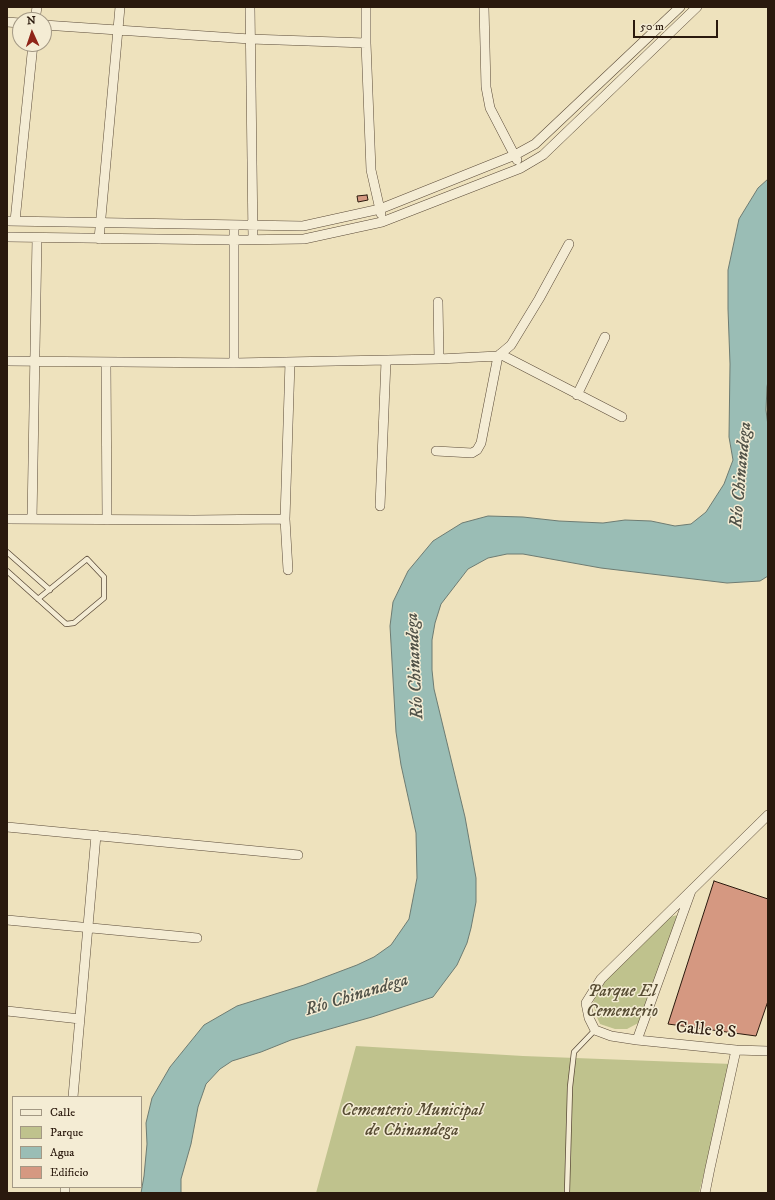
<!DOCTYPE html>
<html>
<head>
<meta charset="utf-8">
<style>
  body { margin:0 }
  #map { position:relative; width:775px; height:1200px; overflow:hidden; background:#eee2bd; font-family:"IM FELL DW Pica",serif }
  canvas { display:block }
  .frame { position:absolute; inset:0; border:8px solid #2a190d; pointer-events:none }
  .legend { position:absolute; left:12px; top:1096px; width:130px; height:92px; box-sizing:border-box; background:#f4ecd4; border:1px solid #a39884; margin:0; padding:5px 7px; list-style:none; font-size:12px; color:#2a190d }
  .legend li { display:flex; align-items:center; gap:8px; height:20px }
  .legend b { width:20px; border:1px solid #a39884 }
  .north { position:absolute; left:12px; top:12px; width:40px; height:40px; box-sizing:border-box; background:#f4ecd4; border:1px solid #a39884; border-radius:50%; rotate:357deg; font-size:11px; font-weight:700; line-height:16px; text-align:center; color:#2a190d }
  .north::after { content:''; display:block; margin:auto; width:14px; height:18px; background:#8f2418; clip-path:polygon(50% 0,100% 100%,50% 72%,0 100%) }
  .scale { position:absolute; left:633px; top:20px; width:85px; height:18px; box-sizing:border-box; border:2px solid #2a190d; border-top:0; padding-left:5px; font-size:12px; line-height:14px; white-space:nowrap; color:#2a190d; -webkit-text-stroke:3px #f4ecd4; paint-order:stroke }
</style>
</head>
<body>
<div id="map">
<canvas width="775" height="1200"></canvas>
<div class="frame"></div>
<ul class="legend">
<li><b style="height:5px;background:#f4ecd4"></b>Calle</li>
<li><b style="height:11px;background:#bfc28d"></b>Parque</li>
<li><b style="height:11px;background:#9abdb5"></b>Agua</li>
<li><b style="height:11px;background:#d59881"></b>Edificio</li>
</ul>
<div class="north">N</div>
<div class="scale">50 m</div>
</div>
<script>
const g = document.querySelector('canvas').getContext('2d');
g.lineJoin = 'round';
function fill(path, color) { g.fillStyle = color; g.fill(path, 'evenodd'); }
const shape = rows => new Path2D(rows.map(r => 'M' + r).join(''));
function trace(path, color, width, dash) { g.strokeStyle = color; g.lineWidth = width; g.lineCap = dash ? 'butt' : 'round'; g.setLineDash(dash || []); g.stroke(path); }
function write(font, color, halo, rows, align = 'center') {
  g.font = font + ' "IM FELL DW Pica",serif'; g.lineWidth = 3; g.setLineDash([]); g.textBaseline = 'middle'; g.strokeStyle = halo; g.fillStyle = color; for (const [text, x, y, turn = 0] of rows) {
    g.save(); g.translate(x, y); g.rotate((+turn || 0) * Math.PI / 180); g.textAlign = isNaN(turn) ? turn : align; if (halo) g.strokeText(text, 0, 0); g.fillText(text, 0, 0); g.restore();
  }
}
fill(shape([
  [678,915,644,1020,627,1029,615,1029,600,1024,596,1015,593,1003,598,990,605,979,669,917],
  [356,1046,523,1056,732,1064,699,1193,316,1193]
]), '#bfc28d');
const water = shape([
  [768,179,768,381,767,387,766,410,768,426,768,576,760,581,727,583,601,568,523,554,507,554,488,558,468,569,441,604,435,623,432,640,432,670,434,689,465,817,476,878,476,902,471,928,467,943,457,965,433,997,372,1017,291,1040,261,1052,232,1061,220,1069,206,1084,198,1107,191,1144,181,1179,181,1193,141,1193,144,1176,147,1144,146,1123,152,1098,170,1067,204,1025,237,1006,304,985,357,965,374,957,391,945,409,919,417,878,416,833,401,765,396,732,390,626,393,602,408,571,433,541,462,523,488,516,523,517,559,521,603,523,625,520,651,521,675,526,691,524,706,512,724,484,733,460,729,437,730,364,728,309,728,270,739,219,758,188,768,179]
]);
fill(water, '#9abdb5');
trace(water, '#6d7b72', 1);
const building = shape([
  [367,195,368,200,358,202,357,196,367,195],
  [714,881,768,899,768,1001,756,1036,668,1024,714,881]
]);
fill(building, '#d59881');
trace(building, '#2a190d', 1);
const service = shape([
  [7,552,50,590],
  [7,571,66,624,74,623,104,598,104,577,87,559,38,599],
  [567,1193,570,1087,574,1052,595,1030]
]);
const minor = shape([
  [250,7,253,239],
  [366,7,366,43,371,170,381,214],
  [484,7,486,87,490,108,517,160],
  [35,20,37,7],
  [7,22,20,23],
  [44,25,250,39,366,43],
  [7,221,303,226,380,209,515,155,535,144,680,7],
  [15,221,33,44],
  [234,225,234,363],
  [7,237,233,240,304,239,382,222,521,168,543,155,697,7],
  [99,239,120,7],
  [438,302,439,359],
  [500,354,622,417],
  [7,361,234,363,439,359,498,356,511,345,539,299,569,244],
  [106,363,107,520],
  [577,395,605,337],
  [436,451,472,453,477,450,481,443,498,356],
  [380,506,386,361],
  [7,519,194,520,285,519],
  [32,519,37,238],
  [288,570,285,519,290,362],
  [768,815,601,979,586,1003,589,1018,595,1030,611,1036,637,1040,736,1050,768,1051],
  [7,827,298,855],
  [7,920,197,938],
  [7,1011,80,1019],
  [637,1040,691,891],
  [73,1097,96,835],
  [65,1193,65,1187],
  [705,1193,710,1168,736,1050]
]);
trace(service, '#5b4b39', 6);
trace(minor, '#5b4b39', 10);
trace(service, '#f4ecd4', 4.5);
trace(minor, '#f4ecd4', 9);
write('italic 17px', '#574c33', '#f4ecd4', [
  ["Parque El",622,992],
  ["Cementerio",622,1012],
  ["Cementerio Municipal",412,1111],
  ["de Chinandega",412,1131]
]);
write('17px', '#2a190d', '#f4ecd4', [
  ["Calle 8 S",706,1031,5]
]);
write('italic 18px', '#515248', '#f4ecd4', [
  ["Río Chinandega",742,475,-85],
  ["Río Chinandega",416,666,-93],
  ["Río Chinandega",357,996,-17]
]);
</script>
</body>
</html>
